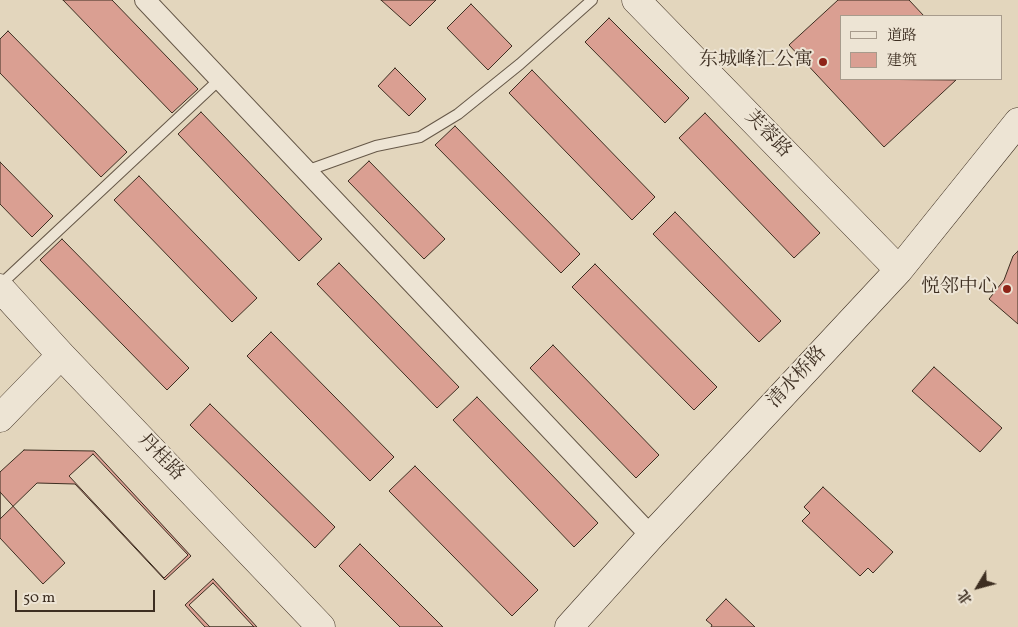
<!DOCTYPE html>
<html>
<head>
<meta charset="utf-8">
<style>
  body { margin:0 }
  #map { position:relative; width:1018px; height:627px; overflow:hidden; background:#e3d6bd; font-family:Vollkorn,"Noto Serif SC",serif }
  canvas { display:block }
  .legend { position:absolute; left:840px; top:15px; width:162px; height:65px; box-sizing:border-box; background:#ede4d4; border:1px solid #a79b8c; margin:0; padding:6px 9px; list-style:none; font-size:15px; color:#3d2e21 }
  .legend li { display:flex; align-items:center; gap:10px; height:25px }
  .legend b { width:25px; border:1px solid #a79b8c }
  .north { position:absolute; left:953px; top:562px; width:50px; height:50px; -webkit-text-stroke:4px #ede4d4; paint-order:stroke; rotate:233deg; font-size:14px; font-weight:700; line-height:20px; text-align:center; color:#3d2e21 }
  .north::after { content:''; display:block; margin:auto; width:18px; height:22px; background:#3d2e21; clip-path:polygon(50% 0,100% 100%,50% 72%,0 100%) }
  .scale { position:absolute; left:15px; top:590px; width:140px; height:22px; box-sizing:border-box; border:2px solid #3d2e21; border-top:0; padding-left:6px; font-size:15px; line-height:18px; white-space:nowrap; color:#3d2e21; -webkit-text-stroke:4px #ede4d4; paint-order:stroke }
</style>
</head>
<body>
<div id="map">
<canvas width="1018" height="627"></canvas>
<ul class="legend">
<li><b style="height:6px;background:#ede4d4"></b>道路</li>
<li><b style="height:14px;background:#da9f92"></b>建筑</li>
</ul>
<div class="north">北</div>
<div class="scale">50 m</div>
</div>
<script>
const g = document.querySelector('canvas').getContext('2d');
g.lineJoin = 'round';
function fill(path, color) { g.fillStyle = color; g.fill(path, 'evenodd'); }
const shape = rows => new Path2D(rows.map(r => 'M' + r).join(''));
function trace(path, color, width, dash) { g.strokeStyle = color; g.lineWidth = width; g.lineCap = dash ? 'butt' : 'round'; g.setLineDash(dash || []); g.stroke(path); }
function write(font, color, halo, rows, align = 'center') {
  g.font = font + ' Vollkorn,"Noto Serif SC",serif'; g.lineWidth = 4; g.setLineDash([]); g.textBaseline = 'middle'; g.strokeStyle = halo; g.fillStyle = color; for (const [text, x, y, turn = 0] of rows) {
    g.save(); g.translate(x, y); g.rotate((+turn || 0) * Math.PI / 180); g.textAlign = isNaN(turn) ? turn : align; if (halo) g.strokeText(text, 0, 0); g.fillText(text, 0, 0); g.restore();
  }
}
const building = shape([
  [63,0,112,0,198,89,172,113,63,0],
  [381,0,436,0,410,26,381,0],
  [838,0,909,0,924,16,842,16,842,79,956,80,884,147,789,45,838,0],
  [471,4,512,46,488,70,447,28,471,4],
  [609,18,689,98,665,123,585,42,609,18],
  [8,31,127,152,101,177,0,73,0,39,8,31],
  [395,68,426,99,409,116,378,86,395,68],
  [532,70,655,197,632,220,509,93,532,70],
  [201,112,322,239,299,261,178,134,201,112],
  [705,113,820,233,794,258,679,138,705,113],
  [455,126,580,254,561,273,435,145,455,126],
  [369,161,445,239,424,259,348,181,369,161],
  [0,162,53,216,32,237,0,204,0,162],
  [139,176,257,298,232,322,114,200,139,176],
  [675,212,781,321,759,342,653,234,675,212],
  [62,239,189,368,167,390,40,260,62,239],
  [1018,251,1018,324,989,299,1004,280,1013,256,1018,251],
  [339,263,459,387,437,408,317,284,339,263],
  [595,264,717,387,694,410,572,287,595,264],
  [271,332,394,457,370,481,247,356,271,332],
  [553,345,659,455,636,478,530,368,553,345],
  [934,367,1002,428,980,452,912,391,934,367],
  [477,397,598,523,574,547,453,420,477,397],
  [210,404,335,527,315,548,190,425,210,404],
  [24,450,94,451,191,556,165,580,75,484,37,483,0,519,0,472,24,450],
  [93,454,188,555,164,578,69,476,93,454],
  [415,466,538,590,512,616,389,491,415,466],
  [823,487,893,552,873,573,868,568,860,576,802,521,810,513,804,507,823,487],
  [0,492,65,563,43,584,0,538,0,492],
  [360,544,443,627,400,627,339,566,360,544],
  [213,579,257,627,205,627,185,605,213,579],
  [213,583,254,627,210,627,189,605,213,583],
  [726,599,755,627,711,627,712,625,706,620,726,599]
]);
fill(building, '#da9f92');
trace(building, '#3d2e21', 1);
const lane = shape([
  [306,171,376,146,420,137,458,114,520,64,592,0],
  [0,285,220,79]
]);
const street = shape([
  [145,0,651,536]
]);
const secondary = shape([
  [636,0,899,270],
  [0,288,61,355,321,627],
  [0,418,61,355],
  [569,627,651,536,899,270,1018,122]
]);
trace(lane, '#665848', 12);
trace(street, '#665848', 22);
trace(secondary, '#3d2e21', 29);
trace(lane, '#ede4d4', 10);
trace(street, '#ede4d4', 20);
trace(secondary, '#ede4d4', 28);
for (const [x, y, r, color] of [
  [823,62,5,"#8f2418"],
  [1007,289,5,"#8f2418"]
]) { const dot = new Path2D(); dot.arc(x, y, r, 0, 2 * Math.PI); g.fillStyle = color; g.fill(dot); trace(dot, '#ede4d4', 2); }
write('19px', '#3d2e21', '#ede4d4', [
  ["东城峰汇公寓",813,62],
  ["悦邻中心",997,289]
], 'right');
write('19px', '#3d2e21', '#ede4d4', [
  ["芙蓉路",767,135,46],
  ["清水桥路",798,378,-47],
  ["丹桂路",160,458,46]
]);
</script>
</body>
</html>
